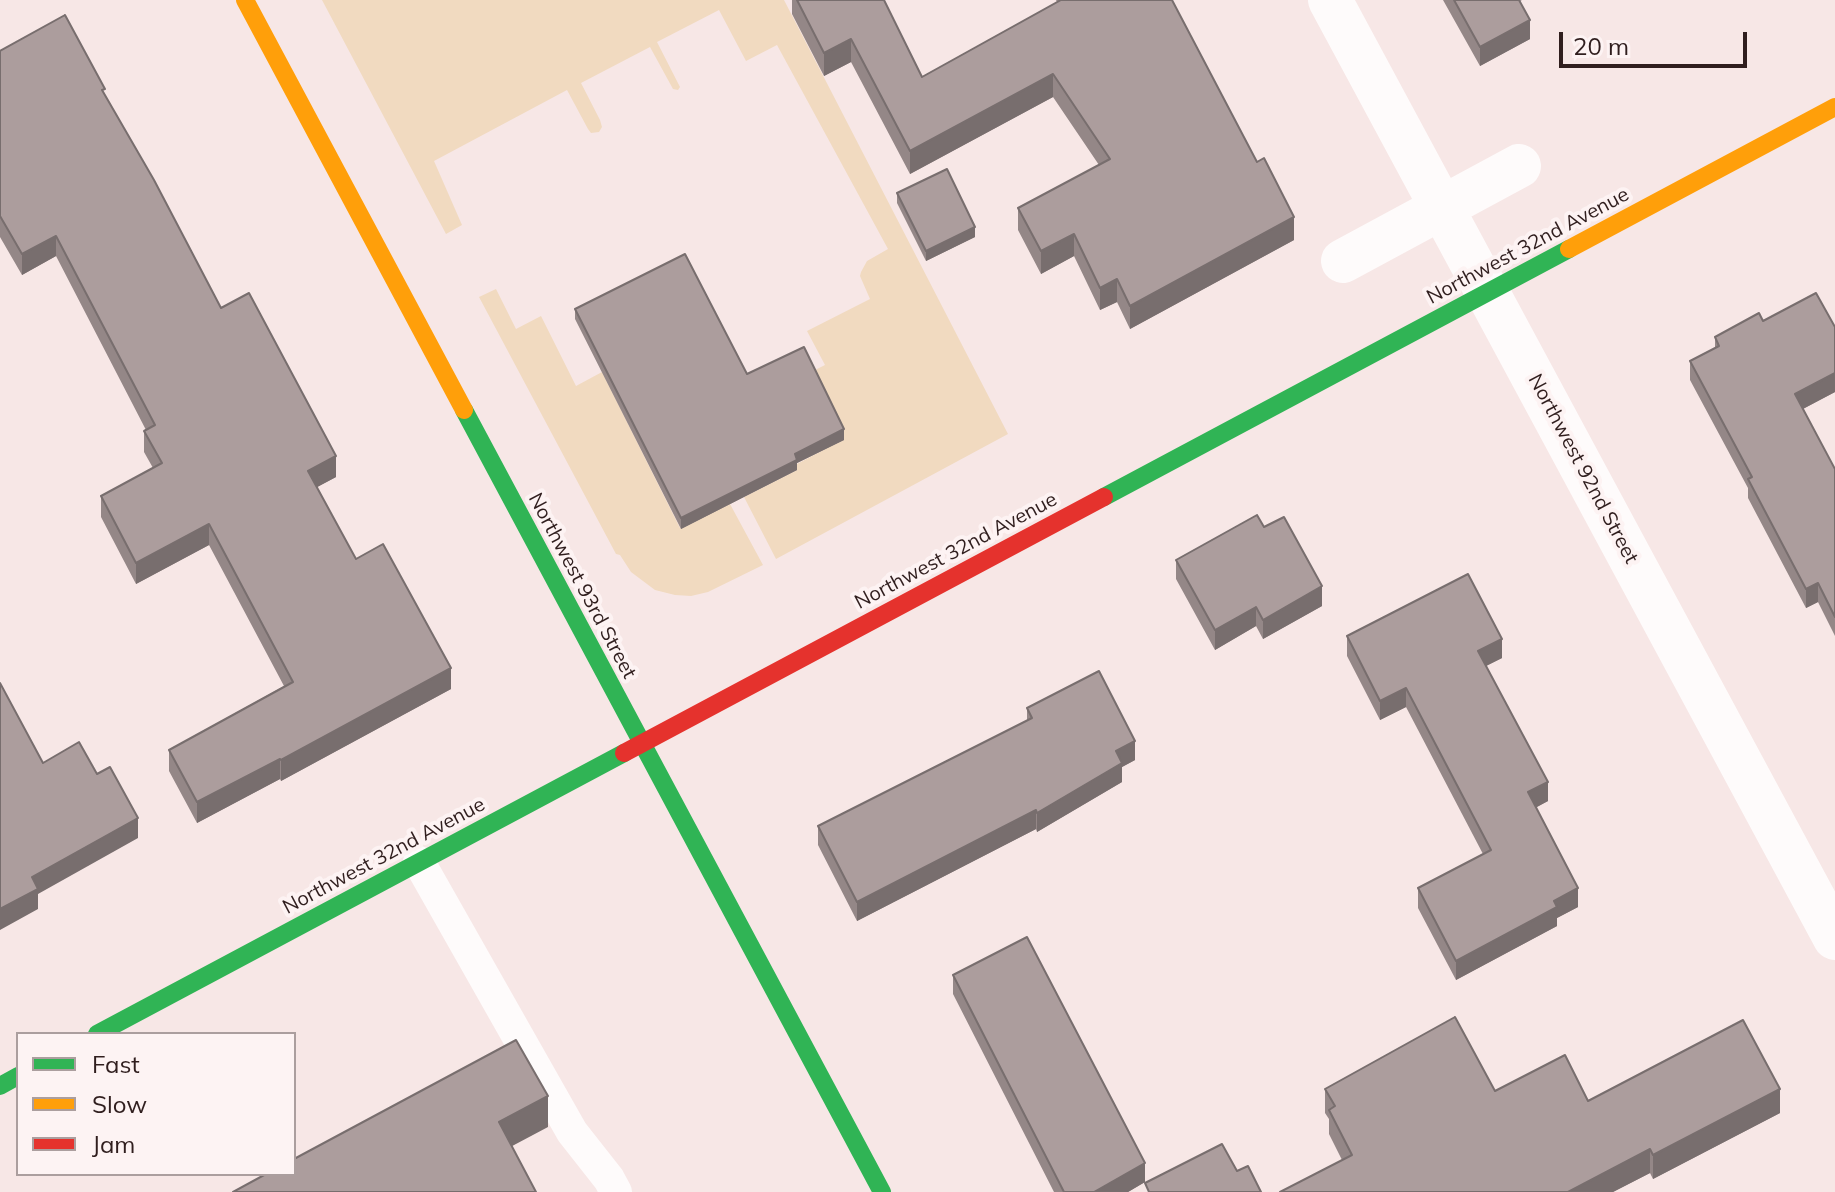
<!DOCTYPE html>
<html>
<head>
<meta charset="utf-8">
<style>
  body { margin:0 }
  #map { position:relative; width:1835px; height:1192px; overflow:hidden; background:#f7e7e6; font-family:Mulish,sans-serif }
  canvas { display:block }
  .legend { position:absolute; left:16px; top:1032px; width:280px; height:144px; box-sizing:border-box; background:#fdf3f3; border:2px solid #ab9e9e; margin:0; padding:10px 14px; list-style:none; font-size:24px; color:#301e1e }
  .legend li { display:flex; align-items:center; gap:16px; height:40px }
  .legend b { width:40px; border:2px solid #ab9e9e }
  .scale { position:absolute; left:1559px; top:32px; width:188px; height:36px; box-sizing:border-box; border:4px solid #301e1e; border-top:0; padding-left:10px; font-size:24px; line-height:28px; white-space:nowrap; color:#301e1e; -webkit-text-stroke:6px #fdf3f3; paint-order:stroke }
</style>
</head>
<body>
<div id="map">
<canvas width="1835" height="1192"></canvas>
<ul class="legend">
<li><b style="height:10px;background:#30b455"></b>Fast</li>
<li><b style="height:10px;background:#ff9f0a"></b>Slow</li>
<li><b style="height:10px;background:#e5322d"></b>Jam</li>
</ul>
<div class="scale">20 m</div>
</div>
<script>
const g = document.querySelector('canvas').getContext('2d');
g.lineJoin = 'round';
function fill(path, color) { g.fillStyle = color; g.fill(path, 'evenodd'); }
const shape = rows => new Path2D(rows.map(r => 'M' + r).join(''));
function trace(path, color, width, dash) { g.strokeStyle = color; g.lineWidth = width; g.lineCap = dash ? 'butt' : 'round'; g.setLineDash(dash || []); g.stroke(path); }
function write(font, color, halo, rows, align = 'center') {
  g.font = font + ' Mulish,sans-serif'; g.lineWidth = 8; g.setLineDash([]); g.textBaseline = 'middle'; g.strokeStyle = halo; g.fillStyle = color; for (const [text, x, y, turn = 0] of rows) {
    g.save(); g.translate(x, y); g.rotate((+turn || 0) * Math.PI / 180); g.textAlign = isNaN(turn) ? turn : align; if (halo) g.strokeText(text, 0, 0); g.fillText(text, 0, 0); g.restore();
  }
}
fill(shape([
  [322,0,784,0,1008,434,776,559,744,497,797,470,795,465,844,439,811,372,825,365,807,331,870,299,860,276,861,272,867,261,888,249,777,45,746,61,719,10,657,42,680,87,678,90,673,89,650,47,581,83,600,120,602,127,599,132,591,133,588,129,567,90,434,161,462,225,446,234],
  [496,289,516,329,541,316,576,386,602,372,680,528,730,504,763,565,708,592,691,596,675,595,655,590,631,572,620,555,616,554,479,297]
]), '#f1dac0');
trace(shape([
  [419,862,572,1132,609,1179,616,1192]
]), '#fefbfb', 32);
trace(shape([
  [1330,0,1835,938],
  [1343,261,1519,166]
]), '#fefbfb', 44);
trace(shape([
  [464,410,882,1192],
  [1104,497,1569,249],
  [97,1034,624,753],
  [0,1086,18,1076]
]), '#30b455', 18);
trace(shape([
  [245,0,464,410],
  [1569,249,1835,107]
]), '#ff9f0a', 18);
trace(shape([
  [624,753,1104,497]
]), '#e5322d', 18);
fill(shape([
  [792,0,884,0,922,77,1057,2,1056,0,1172,0,1294,240,1130,329,1117,302,1100,310,1074,256,1041,274,1018,230,1018,208,1099,165,1053,97,910,174,851,62,824,76,792,14],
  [1443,0,1522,0,1520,1,1530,39,1480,66],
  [0,51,105,95,221,308,336,477,317,487,356,559,451,689,281,781,280,779,197,823,169,771,169,750,284,686,209,545,136,584,101,517,101,496,153,468,144,452,144,431,146,430,56,256,22,275,0,237],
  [897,193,975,237,926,261,897,203],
  [575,309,747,374,844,440,797,463,797,470,681,529,575,319],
  [1763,321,1835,327,1835,392,1803,409,1835,469,1835,636,1818,602,1806,608,1748,498,1748,488,1690,380,1690,361,1715,348,1715,337],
  [1264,527,1322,606,1263,639,1256,626,1215,650,1176,579,1176,560],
  [1347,636,1502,658,1486,666,1548,801,1536,807,1578,907,1557,918,1557,926,1456,980,1418,908,1418,888,1483,854,1406,707,1380,720,1347,656],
  [1027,708,1135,760,1122,767,1122,782,1037,832,1036,829,857,921,818,845,818,826,1027,721],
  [953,975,1145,1182,1128,1192,1054,1192,953,994],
  [1325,1089,1495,1091,1588,1101,1780,1113,1653,1179,1650,1173,1613,1192,1280,1192,1342,1160,1329,1134,1329,1119,1325,1113]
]), '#948787');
fill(shape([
  [1530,20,1530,39,1480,66,1480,47],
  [851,39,851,62,824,76,824,53],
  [1053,74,1053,97,910,174,910,151],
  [1294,217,1294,240,1130,329,1130,306],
  [975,227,975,237,926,261,926,251],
  [1074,234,1074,256,1041,274,1041,251],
  [56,236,56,256,22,275,22,254],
  [1117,279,1117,302,1100,310,1100,288],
  [1835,373,1835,392,1795,413,1795,394],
  [844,429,844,440,797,463,797,470,681,529,681,518,795,454],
  [336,456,336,477,308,492,308,471],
  [209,524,209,545,136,584,136,563],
  [1818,583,1818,602,1806,608,1806,589],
  [1322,586,1322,606,1263,639,1263,620],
  [1256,607,1256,626,1215,650,1215,630],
  [1502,639,1502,658,1478,670,1478,651],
  [451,668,451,689,281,781,281,760],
  [1406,688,1406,707,1380,720,1380,701],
  [1135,741,1135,760,1122,767,1122,782,1037,832,1037,813,1116,751],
  [280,759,280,779,197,823,197,802],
  [1548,782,1548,801,1528,812,1528,792],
  [1036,810,1036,829,857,921,857,902],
  [138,818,138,838,38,894,38,909,0,930,0,909,32,877],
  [1578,888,1578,907,1557,918,1557,926,1456,980,1456,961,1554,901],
  [1780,1089,1780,1113,1653,1179,1653,1155],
  [548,1096,548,1127,499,1153,499,1122],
  [1650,1149,1650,1173,1613,1192,1568,1192],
  [1145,1163,1145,1182,1128,1192,1094,1192]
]), '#786e6e');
const building = shape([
  [797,0,884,0,922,77,1061,0,1172,0,1257,162,1264,158,1294,217,1130,306,1117,279,1100,288,1074,234,1041,251,1018,208,1110,159,1053,74,910,151,851,39,824,53,797,0],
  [1454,0,1519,0,1530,20,1480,47,1454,0],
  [65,15,105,89,102,90,154,180,221,308,249,293,336,456,308,471,356,559,383,544,451,668,281,760,280,759,197,802,169,750,293,682,209,524,136,563,101,496,162,463,144,431,155,425,56,236,22,254,0,216,0,51,65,15],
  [947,169,975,227,926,251,897,193,947,169],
  [685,254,747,374,804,347,844,429,795,454,797,460,681,518,575,309,685,254],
  [1816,293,1835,327,1835,373,1795,394,1835,469,1835,617,1818,583,1806,589,1748,479,1752,477,1690,361,1719,346,1715,337,1759,313,1763,321,1816,293],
  [1257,515,1264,527,1284,517,1322,586,1263,620,1256,607,1215,630,1176,560,1257,515],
  [1468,574,1502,639,1478,651,1548,782,1528,792,1578,888,1554,901,1557,907,1456,961,1418,888,1491,850,1406,688,1380,701,1347,636,1468,574],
  [1099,671,1135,741,1116,751,1122,763,1037,813,1036,810,857,902,818,826,1032,718,1027,708,1099,671],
  [0,683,43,763,79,742,97,774,110,767,138,818,32,877,38,889,0,909,0,683],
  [1027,937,1145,1163,1094,1192,1064,1192,953,975,1027,937],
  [1455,1017,1495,1091,1565,1055,1588,1101,1743,1020,1780,1089,1653,1155,1650,1149,1568,1192,1280,1192,1352,1155,1329,1110,1335,1106,1325,1089,1455,1017],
  [516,1040,548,1096,499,1122,536,1192,233,1192,266,1174,294,1174,294,1159,516,1040],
  [1222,1144,1237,1171,1248,1166,1261,1192,1149,1192,1145,1183,1222,1144]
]);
fill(building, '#ac9d9d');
trace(building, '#786e6e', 2);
write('20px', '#301e1e', '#fdf3f3', [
  ["Northwest 32nd Avenue",1528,246,-28],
  ["Northwest 92nd Street",1583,469,62],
  ["Northwest 32nd Avenue",956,551,-28],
  ["Northwest 93rd Street",582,586,62],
  ["Northwest 32nd Avenue",384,856,-28]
]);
</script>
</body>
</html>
